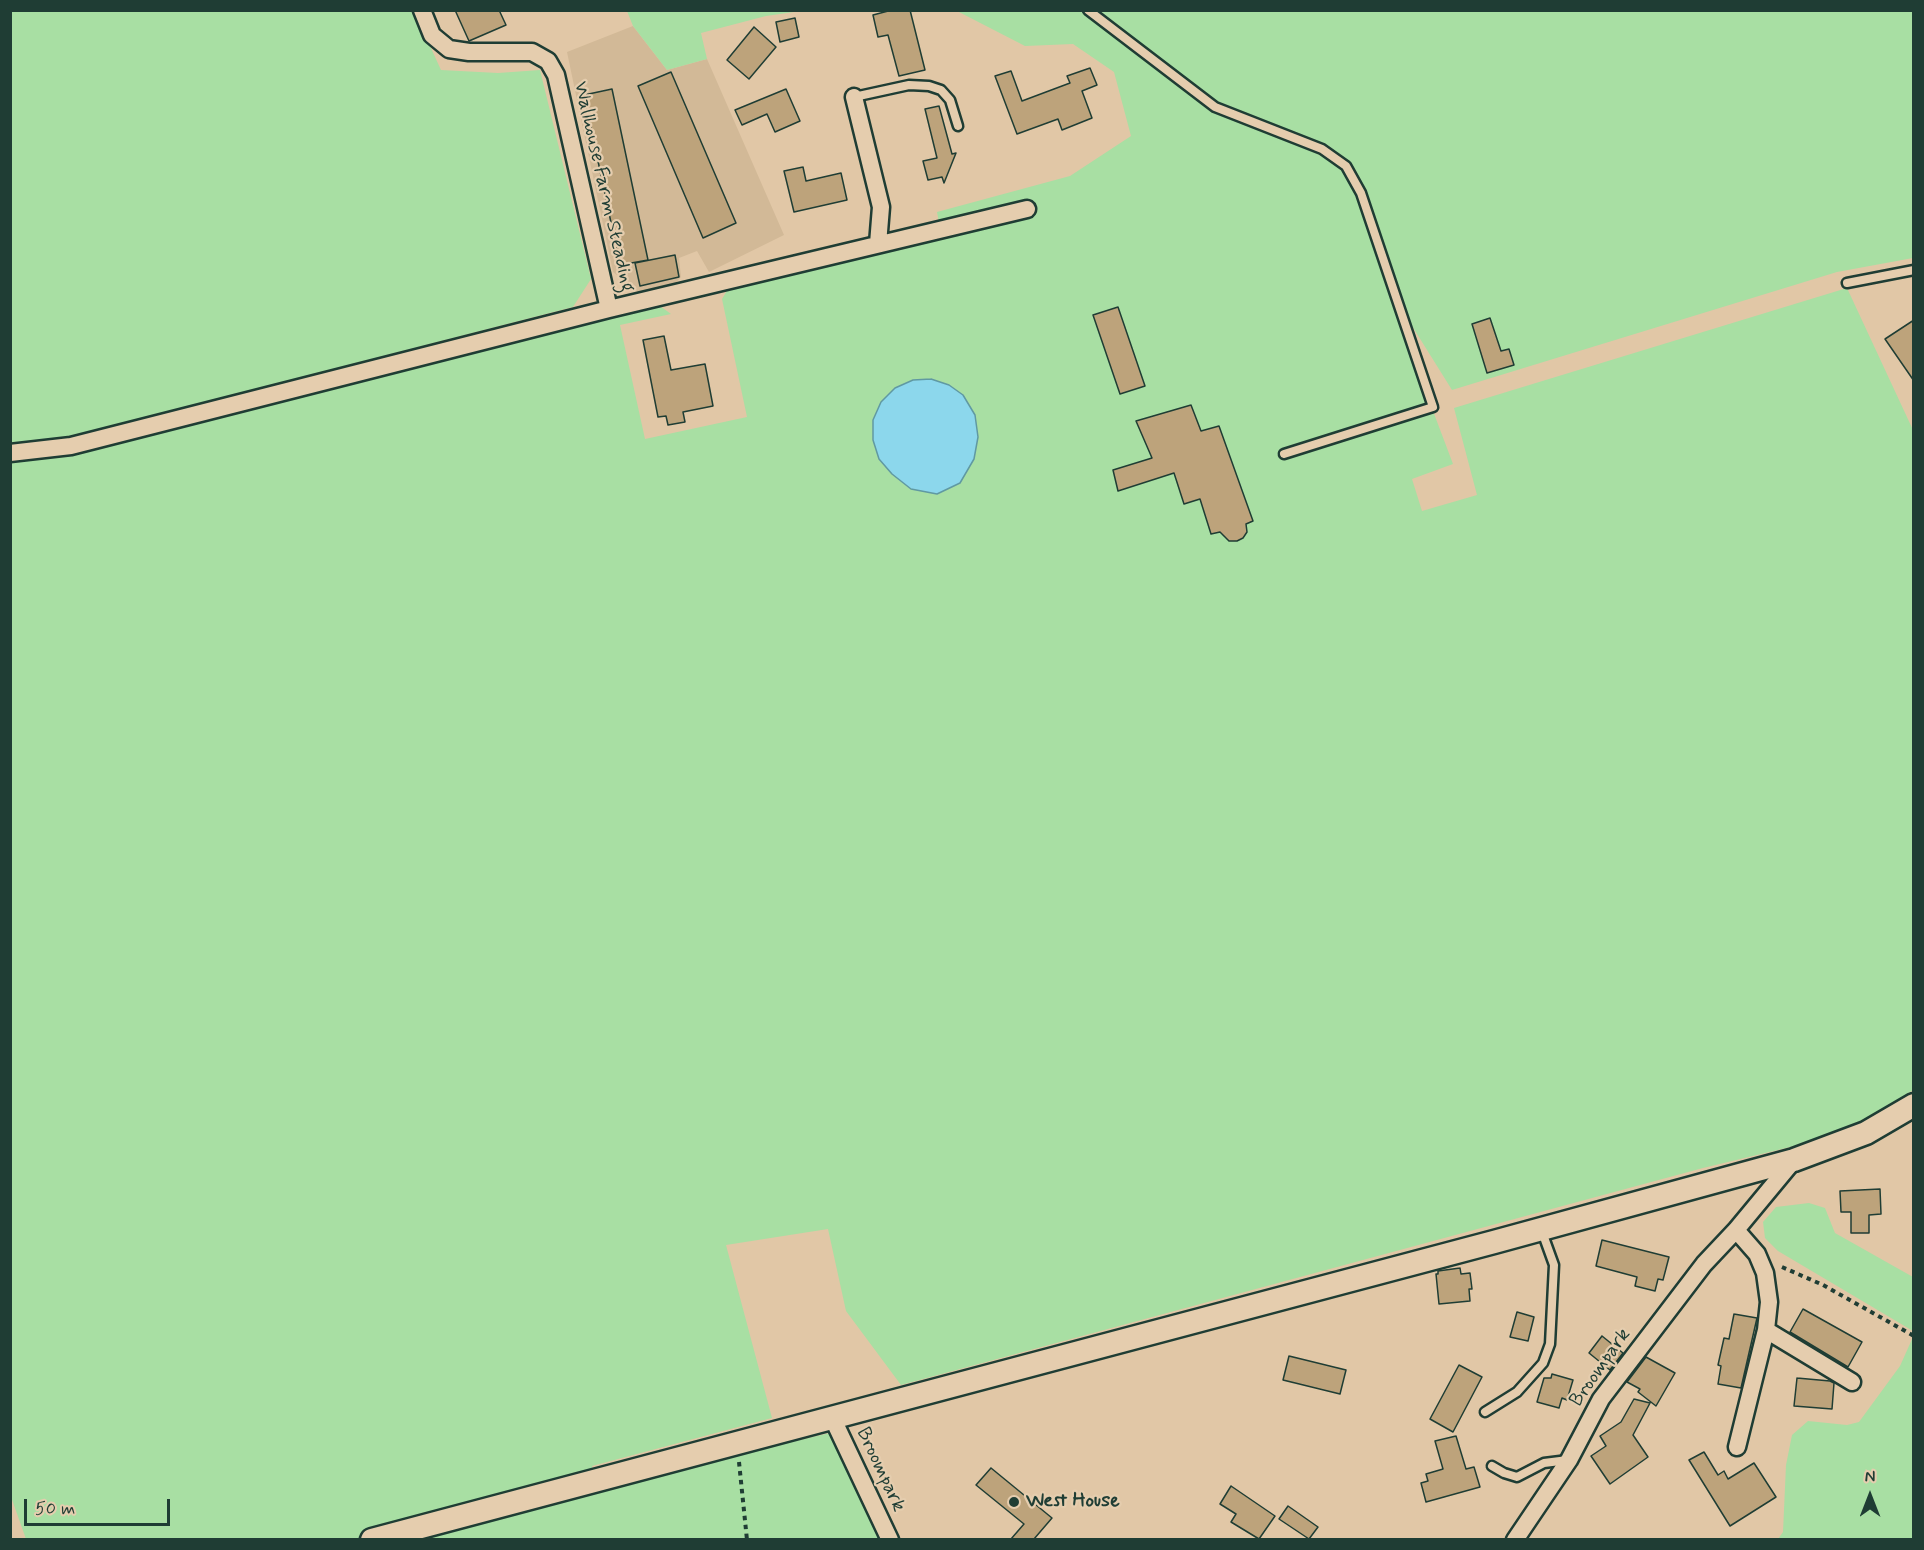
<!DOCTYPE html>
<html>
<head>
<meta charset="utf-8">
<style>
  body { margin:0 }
  #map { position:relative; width:1924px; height:1550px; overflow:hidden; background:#e1c7a6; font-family:Mynerve,sans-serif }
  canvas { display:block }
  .frame { position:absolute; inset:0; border:12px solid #1f3d34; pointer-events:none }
  .north { position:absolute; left:1840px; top:1466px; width:60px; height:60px; -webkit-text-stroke:4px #e5cdae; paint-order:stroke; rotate:0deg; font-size:16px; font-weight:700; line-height:24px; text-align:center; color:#1f3d34 }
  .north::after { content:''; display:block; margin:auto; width:21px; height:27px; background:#1f3d34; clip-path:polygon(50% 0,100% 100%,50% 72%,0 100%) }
  .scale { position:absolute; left:24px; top:1499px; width:146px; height:27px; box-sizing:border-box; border:3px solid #1f3d34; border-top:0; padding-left:8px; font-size:18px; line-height:21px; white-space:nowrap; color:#1f3d34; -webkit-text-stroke:4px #e5cdae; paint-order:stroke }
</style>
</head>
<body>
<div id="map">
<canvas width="1924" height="1550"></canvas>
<div class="frame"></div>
<div class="north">N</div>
<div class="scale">50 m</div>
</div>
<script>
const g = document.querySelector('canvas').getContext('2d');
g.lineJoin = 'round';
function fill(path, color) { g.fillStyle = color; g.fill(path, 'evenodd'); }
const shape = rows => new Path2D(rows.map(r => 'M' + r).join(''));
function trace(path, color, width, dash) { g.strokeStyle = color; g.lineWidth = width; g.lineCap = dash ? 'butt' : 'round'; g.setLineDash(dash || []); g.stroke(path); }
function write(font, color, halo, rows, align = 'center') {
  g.font = font + ' Mynerve,sans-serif'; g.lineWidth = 4.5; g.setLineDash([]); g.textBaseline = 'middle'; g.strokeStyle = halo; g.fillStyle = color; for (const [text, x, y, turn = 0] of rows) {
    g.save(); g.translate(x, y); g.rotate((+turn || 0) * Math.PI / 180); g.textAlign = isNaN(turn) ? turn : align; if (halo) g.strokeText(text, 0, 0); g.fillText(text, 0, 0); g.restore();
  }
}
fill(shape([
  [633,26,667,70,707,59,784,235,709,272,697,251,679,258,681,277,671,288,641,294,613,272,567,52]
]), '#d2b997');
fill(shape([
  [10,11,414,11,441,70,498,73,540,70,591,279,573,307,67,438,11,444],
  [627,11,801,11,766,16,701,33,707,59,667,70,633,26],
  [957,11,1913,11,1913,258,1837,272,1452,390,1384,281,1453,464,1412,479,1422,511,1477,495,1454,408,1847,288,1913,430,1913,1090,1876,1116,1843,1133,1811,1142,1703,1168,901,1385,846,1311,828,1229,726,1245,772,1418,592,1466,600,1491,738,1454,830,1433,879,1539,26,1539,10,1494,10,460,557,326,660,306,671,314,620,325,645,439,747,417,722,299,729,287,776,278,942,239,937,212,1070,176,1131,136,1114,72,1073,44,1025,46],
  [1809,1203,1825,1208,1835,1233,1913,1277,1913,1331,1778,1251,1765,1238,1763,1222,1776,1207],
  [1913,1337,1913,1539,1778,1539,1783,1532,1786,1465,1792,1435,1808,1421,1847,1425,1859,1422,1900,1366]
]), '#a8dfa3');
const water = shape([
  [931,379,949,385,963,395,975,415,978,437,974,459,960,483,937,494,911,489,892,474,879,459,873,440,873,420,881,402,895,388,913,380,931,379]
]);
fill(water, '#8cd7ec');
trace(water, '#6099a2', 1.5);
const building = shape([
  [455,10,499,10,506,25,469,41,455,10],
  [892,10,910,10,925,70,899,76,888,35,878,37,873,15,892,10],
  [795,18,799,37,780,42,776,22,795,18],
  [754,27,776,47,749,79,727,60,754,27],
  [1090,68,1097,85,1082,91,1092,118,1062,130,1058,119,1017,134,995,76,1011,71,1022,101,1070,83,1067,76,1090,68],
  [671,72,736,223,703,238,638,86,671,72],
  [612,89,648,260,620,265,584,95,612,89],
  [786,89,800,121,775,132,767,114,742,125,735,110,786,89],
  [939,106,952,154,956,153,944,183,942,177,928,180,923,161,937,158,925,109,939,106],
  [803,167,806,181,841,173,847,200,794,212,784,171,803,167],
  [675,255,679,277,640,286,635,263,675,255],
  [1118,307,1145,386,1120,394,1093,315,1118,307],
  [1490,318,1501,351,1509,349,1514,365,1487,373,1472,324,1490,318],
  [1914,320,1914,381,1885,339,1914,320],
  [664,336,671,370,705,364,713,406,683,412,685,422,668,425,666,416,658,417,643,340,664,336],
  [1191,405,1201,431,1219,426,1253,521,1246,524,1247,532,1243,538,1237,541,1229,541,1220,532,1211,534,1200,499,1184,504,1174,473,1118,491,1113,470,1152,458,1136,421,1191,405],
  [1880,1189,1881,1214,1869,1215,1869,1233,1851,1233,1851,1212,1841,1212,1840,1191,1880,1189],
  [1602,1240,1669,1257,1663,1280,1658,1279,1655,1291,1635,1286,1637,1277,1596,1266,1602,1240],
  [1460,1268,1461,1274,1470,1273,1472,1289,1469,1289,1470,1301,1439,1304,1436,1274,1438,1274,1438,1271,1460,1268],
  [1803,1309,1862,1342,1848,1367,1790,1332,1803,1309],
  [1517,1312,1534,1317,1528,1341,1510,1337,1517,1312],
  [1734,1314,1757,1318,1741,1388,1718,1384,1721,1366,1718,1365,1724,1338,1729,1339,1734,1314],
  [1602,1336,1623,1353,1610,1370,1589,1353,1602,1336],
  [1289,1356,1346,1370,1340,1394,1283,1380,1289,1356],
  [1646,1357,1675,1373,1656,1406,1638,1392,1640,1389,1627,1382,1646,1357],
  [1459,1365,1482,1377,1453,1432,1430,1419,1459,1365],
  [1552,1374,1573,1380,1567,1400,1562,1398,1559,1408,1537,1402,1544,1378,1551,1378,1552,1374],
  [1797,1378,1830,1381,1834,1383,1832,1409,1794,1406,1797,1378],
  [1634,1399,1650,1403,1633,1435,1648,1457,1610,1484,1591,1456,1606,1446,1600,1436,1621,1422,1634,1399],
  [1456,1436,1466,1469,1474,1467,1480,1487,1426,1502,1421,1483,1428,1481,1426,1474,1443,1469,1435,1441,1456,1436],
  [1704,1452,1718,1475,1724,1471,1728,1479,1754,1463,1776,1497,1730,1526,1689,1460,1704,1452],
  [991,1468,1052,1518,1034,1539,1011,1539,1024,1524,976,1485,991,1468],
  [1231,1486,1275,1516,1259,1539,1231,1522,1236,1514,1220,1504,1231,1486],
  [1288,1506,1318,1527,1309,1539,1279,1519,1288,1506]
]);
fill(building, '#bda37b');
trace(building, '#1f3d34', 1.5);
const service = shape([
  [1088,10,1215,107,1322,149,1346,166,1361,193,1433,407,1284,454],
  [854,97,909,85,929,86,941,90,950,100,958,126],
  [1847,283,1914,270],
  [1485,1412,1517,1392,1543,1363,1550,1344,1554,1265,1541,1229],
  [1492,1466,1504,1473,1517,1477,1544,1463,1568,1460]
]);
const minor = shape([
  [422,10,432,35,449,49,469,52,532,52,548,61,556,75,609,309],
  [854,97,881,207,878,244],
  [10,453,71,446,609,309,1027,209],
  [1736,1230,1757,1254,1765,1273,1769,1302,1766,1330,1737,1447],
  [1766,1330,1852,1382],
  [832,1417,890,1540],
  [1515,1540,1569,1460,1601,1399,1704,1264,1736,1230,1794,1160]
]);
const secondary = shape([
  [372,1540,1494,1242,1794,1160,1866,1133,1914,1105]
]);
trace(service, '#1f3d34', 13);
trace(minor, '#1f3d34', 21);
trace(secondary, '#1f3d34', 27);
trace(shape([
  [1782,1267,1823,1285,1914,1336],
  [739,1462,747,1540]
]), '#1f3d34', 4, [4.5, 4.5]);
trace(service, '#e5cdae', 8);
trace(minor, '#e5cdae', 16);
trace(secondary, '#e5cdae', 22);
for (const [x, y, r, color] of [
  [1014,1502,6,"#1f3d34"]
]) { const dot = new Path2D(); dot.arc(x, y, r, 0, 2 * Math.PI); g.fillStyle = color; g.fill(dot); trace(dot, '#e5cdae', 2); }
write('20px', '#1f3d34', '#e5cdae', [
  ["Wallhouse Farm Steading",603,187,77],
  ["Broompark",1601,1368,-55],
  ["Broompark",880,1470,65]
]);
write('bold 20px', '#1f3d34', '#e5cdae', [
  ["West House",1026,1502]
], 'left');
</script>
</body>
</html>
